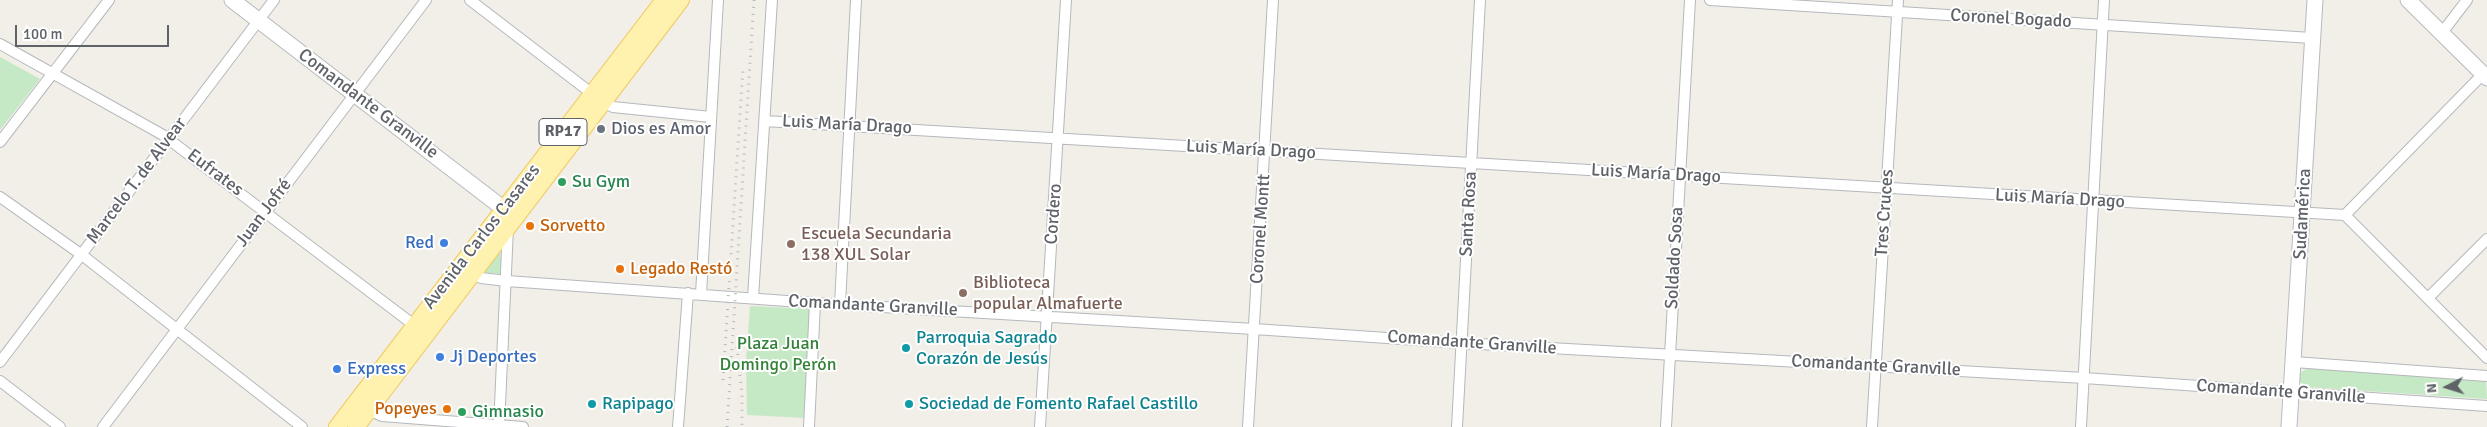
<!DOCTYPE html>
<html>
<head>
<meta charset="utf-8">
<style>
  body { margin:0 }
  #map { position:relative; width:2487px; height:427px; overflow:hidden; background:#f1efe8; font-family:Signika,sans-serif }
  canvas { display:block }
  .north { position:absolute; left:2422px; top:362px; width:50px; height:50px; -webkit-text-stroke:4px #fff; paint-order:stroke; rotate:265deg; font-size:14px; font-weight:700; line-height:20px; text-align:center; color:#5f6368 }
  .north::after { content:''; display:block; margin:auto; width:18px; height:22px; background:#5f6368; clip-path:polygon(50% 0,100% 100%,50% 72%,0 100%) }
  .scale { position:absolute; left:15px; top:25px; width:154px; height:22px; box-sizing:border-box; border:2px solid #5f6368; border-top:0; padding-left:6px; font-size:15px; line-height:18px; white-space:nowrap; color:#5f6368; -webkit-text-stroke:4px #fff; paint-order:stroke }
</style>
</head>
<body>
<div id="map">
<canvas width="2487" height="427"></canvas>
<div class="north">N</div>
<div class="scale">100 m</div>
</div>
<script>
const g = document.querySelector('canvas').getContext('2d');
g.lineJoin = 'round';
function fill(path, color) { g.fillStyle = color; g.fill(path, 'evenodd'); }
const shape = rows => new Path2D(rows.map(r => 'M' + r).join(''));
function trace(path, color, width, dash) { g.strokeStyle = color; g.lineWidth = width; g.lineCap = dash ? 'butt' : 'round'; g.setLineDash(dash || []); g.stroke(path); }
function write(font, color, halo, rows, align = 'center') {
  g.font = font + ' Signika,sans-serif'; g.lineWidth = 4; g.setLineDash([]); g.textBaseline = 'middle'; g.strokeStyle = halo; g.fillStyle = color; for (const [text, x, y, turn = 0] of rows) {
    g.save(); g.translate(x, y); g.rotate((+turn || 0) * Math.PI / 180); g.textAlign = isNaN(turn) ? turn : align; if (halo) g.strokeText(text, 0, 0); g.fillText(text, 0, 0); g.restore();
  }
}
fill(shape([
  [0,57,40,79,0,130],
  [500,252,503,272,500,274,487,273,485,270,494,253],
  [750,306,812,309,807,418,747,415,746,361],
  [2307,368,2486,380,2487,399,2307,387,2299,381,2299,374]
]), '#c5e8c5');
const street = shape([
  [470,0,603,102,613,107,711,117],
  [1710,0,2312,38],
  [2441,34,2467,0],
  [0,44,163,135,414,325],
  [765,121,2345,215,2487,358],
  [0,142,109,0],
  [0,197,82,255,302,427],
  [2345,215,2483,74],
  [470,271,481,278,507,281,815,303,1254,329,1461,343,2084,378,2487,406],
  [701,294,718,0],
  [753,298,772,0],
  [2428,298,2487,239],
  [840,304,856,0],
  [0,362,274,0],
  [2294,362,2487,376],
  [0,381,60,427],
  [366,409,382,416,523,427],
  [103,427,426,0],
  [499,427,508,228],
  [678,427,688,293],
  [809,427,815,303],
  [1040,427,1066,0],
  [1248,427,1273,0],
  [1457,427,1480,0],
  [1666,427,1690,0],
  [1872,427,1898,0],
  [2081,427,2104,0]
]);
const secondary = shape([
  [232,0,504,209],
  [2408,0,2487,78],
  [2289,427,2315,0]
]);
const primary = shape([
  [337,427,664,0],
  [356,427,681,0]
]);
trace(street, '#b5b8bc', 12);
trace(secondary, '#b6babf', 17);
trace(primary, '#f2c960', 18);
trace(street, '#fff', 10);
trace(secondary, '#fff', 15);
trace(primary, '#fff2af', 16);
trace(shape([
  [737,347,742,394,742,427],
  [723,380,743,68],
  [727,427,754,0]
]), '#b6b7b8', 3, [1, 6]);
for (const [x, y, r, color] of [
  [601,129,5,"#6b7280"],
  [562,182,5,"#2e9e5b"],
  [530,226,5,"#e8710a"],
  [444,243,5,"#3f7fe0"],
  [791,244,5,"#8d6e63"],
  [620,269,5,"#e8710a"],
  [963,293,5,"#8d6e63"],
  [906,348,5,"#0f9aa8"],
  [440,357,5,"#3f7fe0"],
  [337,369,5,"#3f7fe0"],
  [592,404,5,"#0f9aa8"],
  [909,404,5,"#0f9aa8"],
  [447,409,5,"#e8710a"],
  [462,412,5,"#2e9e5b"]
]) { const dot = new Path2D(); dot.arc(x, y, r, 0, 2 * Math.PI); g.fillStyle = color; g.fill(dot); trace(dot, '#fff', 2); }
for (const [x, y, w] of [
  [563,132,48]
]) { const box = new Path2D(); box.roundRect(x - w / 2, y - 13.5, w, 27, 4); g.fillStyle = '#fff'; g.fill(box); trace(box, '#5f6368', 1); }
write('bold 16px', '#5f6368', null, [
  ["RP17",563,132]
]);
write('18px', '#5f6368', '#fff', [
  ["Coronel Bogado",2011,19,3],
  ["Comandante Granville",368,104,37],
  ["Luis María Drago",847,125,3],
  ["Luis María Drago",1251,150,3],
  ["Eufrates",215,173,37],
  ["Luis María Drago",1656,174,3],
  ["Marcelo T. de Alvear",137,181,-53],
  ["Luis María Drago",2060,199,3],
  ["Juan Jofré",264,213,-53],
  ["Tres Cruces",1885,213,-86],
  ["Cordero",1054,214,-86],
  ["Santa Rosa",1469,214,-87],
  ["Sudamérica",2303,214,-87],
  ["Coronel Montt",1261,229,-86],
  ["Avenida Carlos Casares",482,237,-52],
  ["Soldado Sosa",1675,258,-87],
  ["Comandante Granville",873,306,3],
  ["Comandante Granville",1472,343,4],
  ["Comandante Granville",1876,366,3],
  ["Comandante Granville",2281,392,4]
]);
write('18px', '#5b616d', '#fff', [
  ["Dios es Amor",611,129]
], 'left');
write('18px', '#27864d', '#fff', [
  ["Su Gym",572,182],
  ["Gimnasio",472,412]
], 'left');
write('18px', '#c56008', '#fff', [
  ["Sorvetto",540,226],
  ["Legado Restó",630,269],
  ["Popeyes",437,409,"right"]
], 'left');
write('18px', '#785e54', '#fff', [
  ["Escuela Secundaria",801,234],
  ["138 XUL Solar",801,255],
  ["Biblioteca",973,283],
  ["popular Almafuerte",973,304]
], 'left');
write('18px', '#366cbe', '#fff', [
  ["Red",434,243,"right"],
  ["Jj Deportes",450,357],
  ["Express",347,369]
], 'left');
write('18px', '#0d838f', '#fff', [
  ["Parroquia Sagrado",916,338],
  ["Corazón de Jesús",916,359],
  ["Rapipago",602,404],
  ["Sociedad de Fomento Rafael Castillo",919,404]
], 'left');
write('18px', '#348238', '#fff', [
  ["Plaza Juan",778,344],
  ["Domingo Perón",778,365]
]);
</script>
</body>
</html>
